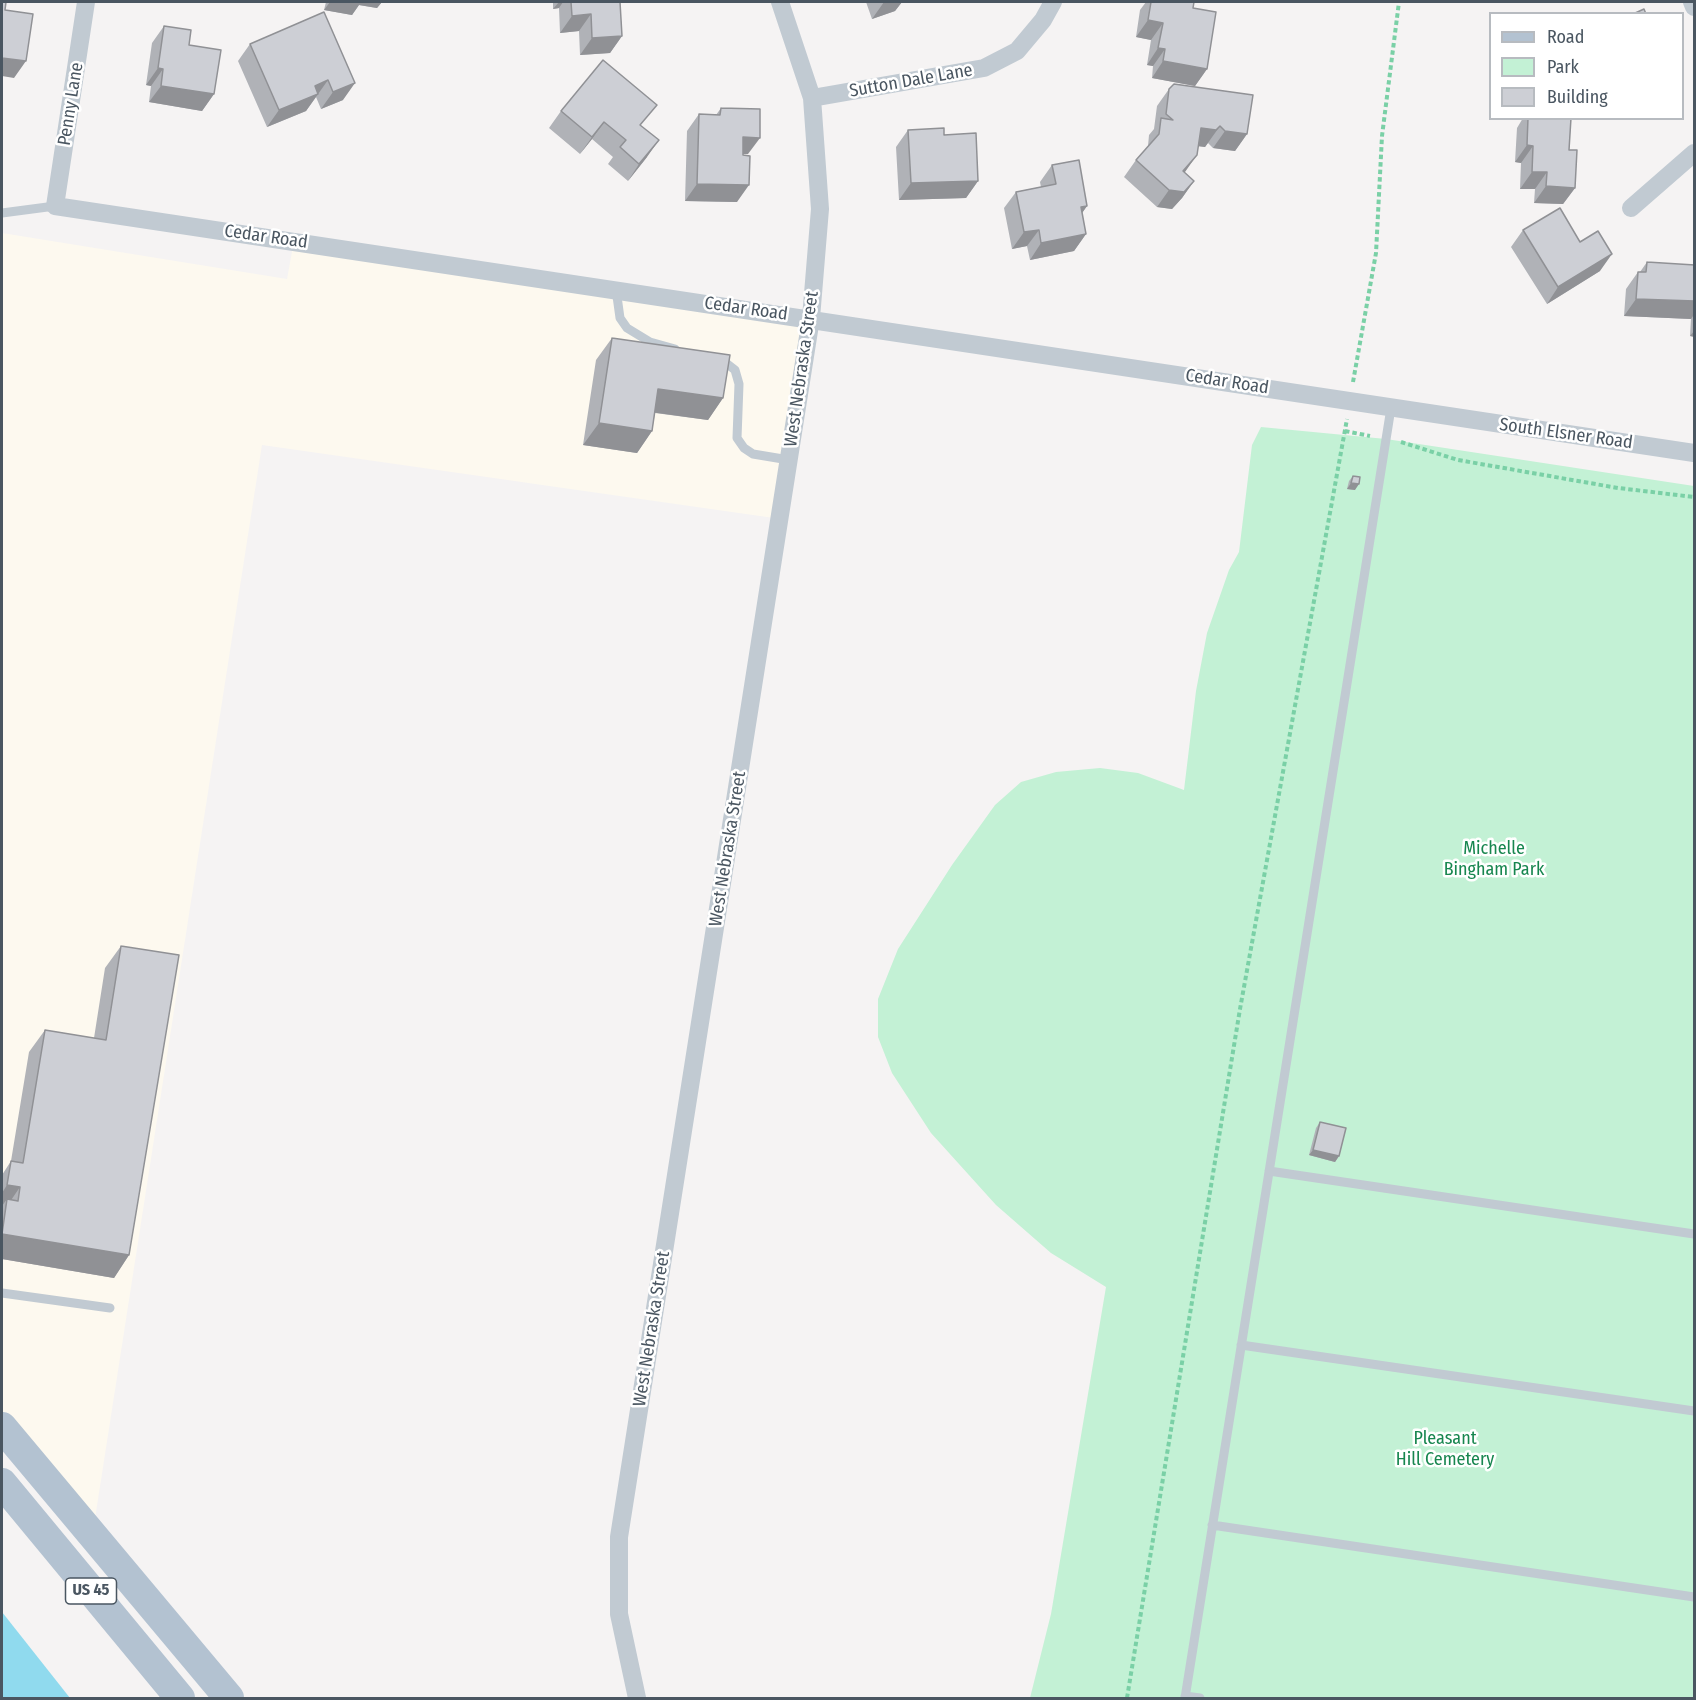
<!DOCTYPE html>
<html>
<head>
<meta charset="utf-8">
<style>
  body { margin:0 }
  #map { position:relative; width:1696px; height:1700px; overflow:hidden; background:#f5f3f3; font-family:"Fira Sans Condensed",sans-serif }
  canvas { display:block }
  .frame { position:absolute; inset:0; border:3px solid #4a5661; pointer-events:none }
  .legend { position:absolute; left:1489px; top:12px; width:195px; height:108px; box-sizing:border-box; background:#fff; border:2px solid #b7bbc0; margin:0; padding:8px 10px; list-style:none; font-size:18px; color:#4a5661 }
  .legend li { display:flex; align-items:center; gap:12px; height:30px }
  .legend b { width:30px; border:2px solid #b7bbc0 }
</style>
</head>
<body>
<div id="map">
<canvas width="1696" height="1700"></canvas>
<div class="frame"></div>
<ul class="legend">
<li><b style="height:8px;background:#b3c2d1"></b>Road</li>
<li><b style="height:16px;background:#c3f1d5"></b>Park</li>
<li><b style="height:16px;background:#cdcfd5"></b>Building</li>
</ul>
</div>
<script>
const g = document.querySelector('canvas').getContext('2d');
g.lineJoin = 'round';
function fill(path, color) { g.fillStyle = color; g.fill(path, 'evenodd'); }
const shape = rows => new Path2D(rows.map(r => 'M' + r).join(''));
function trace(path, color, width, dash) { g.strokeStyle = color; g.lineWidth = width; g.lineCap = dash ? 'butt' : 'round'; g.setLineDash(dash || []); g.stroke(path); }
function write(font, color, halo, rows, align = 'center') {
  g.font = font + ' "Fira Sans Condensed",sans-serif'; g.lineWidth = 5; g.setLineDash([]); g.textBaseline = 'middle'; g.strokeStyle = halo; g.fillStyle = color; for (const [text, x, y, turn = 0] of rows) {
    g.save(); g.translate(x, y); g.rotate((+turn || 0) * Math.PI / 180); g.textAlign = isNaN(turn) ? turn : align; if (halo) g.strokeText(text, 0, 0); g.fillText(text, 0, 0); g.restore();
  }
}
fill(shape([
  [2,233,287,279,293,246,804,324,774,518,262,445,94,1525,2,1419]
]), '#fdf9ef');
fill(shape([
  [1261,427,1386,439,1694,486,1694,1698,1030,1698,1051,1614,1106,1287,1051,1253,996,1205,931,1133,892,1073,878,1037,878,999,898,949,952,865,995,805,1021,782,1056,772,1100,768,1138,773,1184,790,1196,691,1207,633,1229,570,1239,552,1252,445]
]), '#c3f1d5');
fill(shape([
  [2,1612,70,1698,2,1698]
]), '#90daee');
trace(shape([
  [1353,382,1376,253,1382,136,1399,2],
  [1345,431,1370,436],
  [1401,442,1458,460,1618,488,1694,497],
  [1127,1698,1240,1009,1347,419]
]), '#7ad0a6', 4, [4.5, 3]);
trace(shape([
  [2,213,55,206],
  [616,289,620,318,627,328,650,342,675,349],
  [717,360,726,363,735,370,739,384,737,438,744,448,753,454,789,460],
  [1269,1171,1694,1234],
  [2,1293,110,1308],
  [1241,1345,1694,1411],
  [1212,1525,1694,1597],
  [1185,1696,1200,1698],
  [1185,1698,1391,408]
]), '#c1cad2', 9);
trace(shape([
  [86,2,55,206,1694,453],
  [1692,2,1694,7],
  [812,98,984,68,1017,51,1043,20,1053,2],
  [1631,208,1694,153],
  [637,1698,619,1614,619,1537,811,318,820,209,812,98,780,2]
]), '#c1cad2', 18);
trace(shape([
  [2,1427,229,1698],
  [2,1483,180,1698]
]), '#b3c2d1', 30);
fill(shape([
  [326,2,382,2,377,8,359,5,352,15,324,10],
  [553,2,620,2,622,36,610,53,580,55,579,31,560,33,559,8,553,9],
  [866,2,902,2,895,11,872,19],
  [1146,2,1194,2,1193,8,1207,69,1195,86,1152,78,1153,66,1147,65,1151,40,1136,37,1140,10],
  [324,12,343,100,321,109,316,97,306,111,267,127,238,61,250,44],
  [164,26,189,45,214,94,202,111,149,102,151,86,146,85,152,43],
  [1169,89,1247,134,1235,151,1213,148,1208,143,1205,147,1198,146,1184,173,1194,181,1182,198,1172,209,1157,207,1124,177,1136,160,1148,146,1149,135,1154,129,1157,106],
  [721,108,748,154,743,154,737,202,685,201,687,131,699,114,716,115],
  [561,111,641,126,647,157,628,181,608,164,613,157,592,139,580,154,549,128],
  [1523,118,1571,118,1569,150,1575,188,1563,204,1534,203,1535,189,1520,189,1521,163,1515,162,1517,128],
  [908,130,944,135,978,181,966,198,899,200,896,147],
  [1052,165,1087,206,1082,213,1086,234,1074,251,1030,260,1027,246,1012,249,1004,208,1016,192,1041,187,1040,182],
  [1523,230,1580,242,1600,271,1547,304,1511,247],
  [1647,262,1695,265,1695,337,1690,336,1691,319,1624,316,1626,289,1638,272,1640,272],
  [612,338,723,398,708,420,655,413,652,431,637,453,583,445,596,360],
  [1353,476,1355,490,1347,489,1349,481],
  [121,946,129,1255,114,1278,2,1259,2,1175,11,1161,29,1052,45,1030,94,1038,105,968],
  [1320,1122,1339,1156,1335,1162,1309,1155,1316,1128]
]), '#b0b2b7');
fill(shape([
  [330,2,382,2,377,8,359,5,352,15,324,10],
  [559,2,563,2,559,8,553,9],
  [884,2,902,2,895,11,872,19],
  [591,14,579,31,560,33,572,16],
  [1148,20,1163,23,1151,40,1136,37],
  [622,36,610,53,580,55,592,38],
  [1158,48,1165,49,1153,66,1147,65],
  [2,58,26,61,14,78,2,76],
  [1163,61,1207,69,1195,86,1152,78],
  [158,68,163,69,151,86,146,85],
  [328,80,306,111,267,127,279,110,315,86],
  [355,83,343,100,321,109,333,92],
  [161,86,214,94,202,111,149,102],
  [604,122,592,139,580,154,592,137],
  [1220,126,1205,147,1189,145,1201,128],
  [1225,131,1247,134,1235,151,1213,148],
  [743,137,760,138,748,154,732,154],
  [659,140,647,157,628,181,639,164],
  [1527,145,1533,146,1521,163,1515,162],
  [1197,155,1185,172,1171,188,1183,171],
  [1532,172,1547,172,1535,189,1520,189],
  [978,181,966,198,899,200,911,183],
  [1194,181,1182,198,1172,209,1157,207,1169,190],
  [697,184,749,185,737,202,685,201],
  [1546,186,1575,188,1563,204,1534,203],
  [1087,206,1075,223,1081,207],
  [1039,230,1027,246,1012,249,1024,232],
  [1086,234,1074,251,1030,260,1041,243],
  [1612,254,1600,271,1547,304,1558,287],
  [1636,299,1695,301,1695,313,1691,319,1624,316],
  [1695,330,1695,337,1690,336],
  [658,389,723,398,708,420,643,411],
  [599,423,652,431,637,453,583,445],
  [1351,483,1359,484,1355,490,1347,489],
  [1313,1150,1339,1156,1335,1162,1309,1155],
  [7,1185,20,1187,5,1209,7,1199,2,1206,2,1193],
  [2,1234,129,1255,114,1278,2,1259]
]), '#909195');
const building = shape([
  [2,2,6,2,5,10,33,14,26,61,2,58,2,2],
  [571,2,620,2,622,36,592,38,591,14,572,16,571,2],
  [1151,2,1194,2,1193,8,1216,12,1207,69,1163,61,1165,49,1158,48,1163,23,1148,20,1151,2],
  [1644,9,1646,14,1633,14,1644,9],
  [324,12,355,83,333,92,328,80,315,86,318,94,279,110,250,44,324,12],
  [164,26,191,30,189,45,221,50,214,94,161,86,163,69,158,68,164,26],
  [603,60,657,105,640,125,659,140,639,164,620,147,626,140,604,122,592,137,561,111,603,60],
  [1174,84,1253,95,1247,134,1225,131,1220,126,1216,130,1201,128,1197,155,1183,171,1194,181,1184,192,1169,190,1136,160,1159,134,1161,118,1173,120,1166,114,1169,89,1174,84],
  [721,108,760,109,760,138,743,137,743,155,750,156,749,185,697,184,699,114,720,115,721,108],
  [1528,118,1571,118,1569,150,1577,150,1575,188,1546,186,1547,172,1532,172,1533,146,1527,145,1528,118],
  [944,128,944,135,976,133,978,181,911,183,908,130,944,128],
  [1079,160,1087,206,1081,207,1086,234,1041,243,1039,230,1024,232,1016,192,1056,184,1052,165,1079,160],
  [1560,208,1580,242,1598,231,1612,254,1558,287,1523,230,1560,208],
  [1647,262,1695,265,1695,301,1636,299,1638,272,1646,272,1647,262],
  [612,338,730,355,723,398,658,389,652,431,599,423,612,338],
  [1353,476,1360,477,1359,484,1351,483,1353,476],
  [121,946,179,955,129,1255,2,1234,7,1199,18,1201,20,1187,7,1185,11,1161,23,1163,45,1030,106,1040,121,946],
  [1320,1122,1346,1128,1339,1156,1313,1150,1320,1122]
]);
fill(building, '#cdcfd5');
trace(building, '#909195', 1.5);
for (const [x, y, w] of [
  [91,1591,51]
]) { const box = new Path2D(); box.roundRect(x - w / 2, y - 13, w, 26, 4.5); g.fillStyle = '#fff'; g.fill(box); trace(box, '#4a5661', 1.5); }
write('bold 16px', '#4a5661', null, [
  ["US 45",91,1591]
]);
write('18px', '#4a5661', '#fff', [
  ["Sutton Dale Lane",911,81,-10],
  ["Penny Lane",71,104,-81],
  ["Cedar Road",266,237,8],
  ["Cedar Road",746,309,8],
  ["West Nebraska Street",802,369,-82],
  ["Cedar Road",1227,382,9],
  ["South Elsner Road",1566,434,8],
  ["West Nebraska Street",728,849,-81],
  ["West Nebraska Street",652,1329,-81]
]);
write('18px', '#17864f', '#fff', [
  ["Michelle",1494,849],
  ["Bingham Park",1494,870],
  ["Pleasant",1445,1439],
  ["Hill Cemetery",1445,1460]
]);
</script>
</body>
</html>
